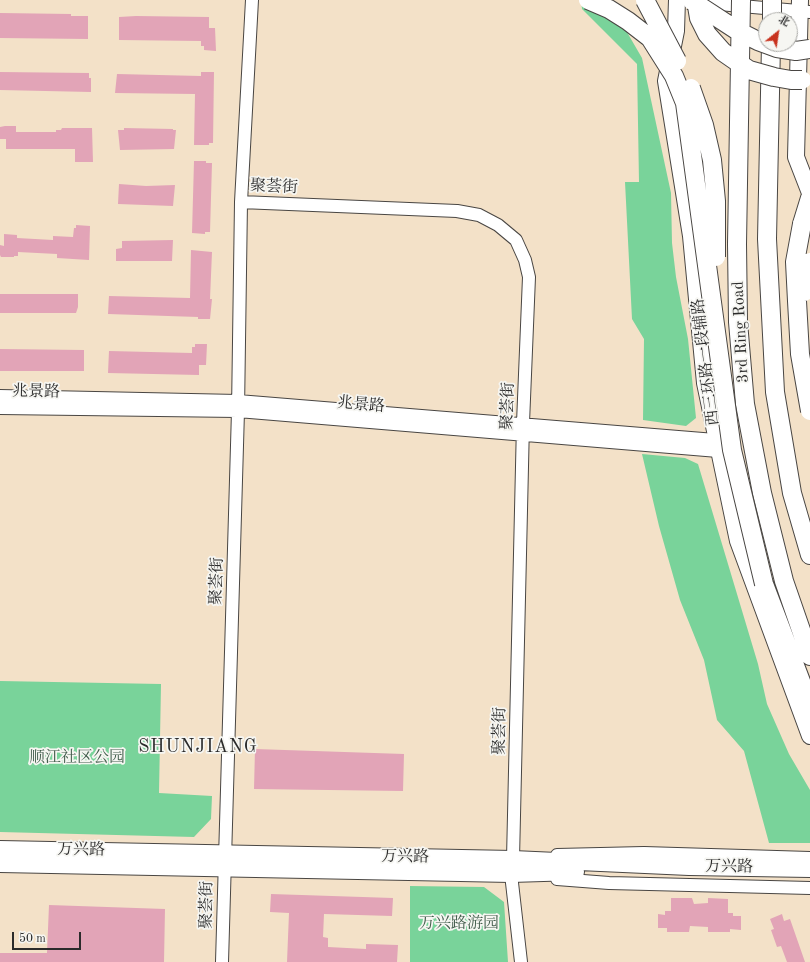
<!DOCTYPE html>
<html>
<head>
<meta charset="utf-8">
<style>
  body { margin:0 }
  #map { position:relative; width:810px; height:962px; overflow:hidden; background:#f3e1c8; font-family:"Old Standard TT","Noto Serif SC",serif }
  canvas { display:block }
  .north { position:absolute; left:758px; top:12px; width:40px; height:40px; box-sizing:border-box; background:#f6f6f2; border:1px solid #a5a5a2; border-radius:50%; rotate:30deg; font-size:11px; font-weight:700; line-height:16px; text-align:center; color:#2b2b2b }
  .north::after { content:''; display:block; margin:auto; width:14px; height:18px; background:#c8321e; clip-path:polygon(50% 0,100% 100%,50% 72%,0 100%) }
  .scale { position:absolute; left:12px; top:932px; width:69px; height:18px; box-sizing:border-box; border:2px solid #2b2b2b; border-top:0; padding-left:5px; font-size:12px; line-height:14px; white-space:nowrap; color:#2b2b2b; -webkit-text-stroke:3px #f6f6f2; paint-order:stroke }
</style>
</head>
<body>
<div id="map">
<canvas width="810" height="962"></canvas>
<div class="north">北</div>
<div class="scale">50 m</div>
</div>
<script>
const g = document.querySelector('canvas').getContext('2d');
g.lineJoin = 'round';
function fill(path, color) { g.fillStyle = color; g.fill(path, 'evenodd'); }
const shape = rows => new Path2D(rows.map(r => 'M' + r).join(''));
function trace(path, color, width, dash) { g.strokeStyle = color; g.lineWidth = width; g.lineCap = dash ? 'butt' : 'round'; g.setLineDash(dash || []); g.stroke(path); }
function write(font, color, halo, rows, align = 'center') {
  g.font = font + ' "Old Standard TT","Noto Serif SC",serif'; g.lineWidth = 3.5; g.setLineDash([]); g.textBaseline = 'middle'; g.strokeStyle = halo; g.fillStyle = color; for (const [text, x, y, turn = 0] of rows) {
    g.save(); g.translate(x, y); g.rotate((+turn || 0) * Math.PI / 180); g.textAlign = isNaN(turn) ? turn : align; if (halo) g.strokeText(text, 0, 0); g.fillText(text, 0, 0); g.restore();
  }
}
fill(shape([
  [581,0,624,27,642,58,671,193,672,243,676,277,688,339,696,418,686,426,643,420,644,339,632,319,625,182,639,182,637,64,582,9],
  [642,454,685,458,698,464,758,664,767,704,789,754,810,790,810,843,769,843,744,751,717,720,704,660,680,600,659,526],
  [0,681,161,684,159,793,212,796,211,819,194,837,0,832],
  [410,886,484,887,504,902,508,962,410,962]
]), '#79d39a');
fill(shape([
  [0,13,71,14,71,16,88,16,88,39,0,38],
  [136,16,209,17,209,28,215,28,216,51,204,50,204,46,201,46,201,41,119,40,119,17],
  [0,72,89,73,89,78,91,78,91,92,0,90],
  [201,72,214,72,213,143,209,143,209,145,194,145,195,94,115,93,117,74,201,76],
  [5,126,16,126,16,132,56,132,56,130,61,130,62,128,92,128,93,162,75,162,75,149,6,149,6,139,0,139,0,127],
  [124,128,173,129,173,130,176,130,174,149,120,150,118,130,124,130],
  [194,161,206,161,206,163,212,163,210,232,205,232,205,234,192,233],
  [119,184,146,186,175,185,173,206,118,204],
  [76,225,90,226,89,260,57,258,57,254,18,252,18,256,14,256,14,257,1,257,0,255,0,245,4,246,4,234,17,235,17,238,53,240,53,236,73,237,74,228,76,228],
  [173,240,172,261,116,261,116,249,122,248,122,241],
  [191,250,212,252,210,299,212,299,210,319,198,319,198,317,108,314,109,296,190,298],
  [0,294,78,294,78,307,76,313,0,313],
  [195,344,207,344,206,365,199,365,199,375,108,373,109,351,192,353,192,347,195,347],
  [0,349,84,350,84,371,0,371],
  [255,749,404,754,403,791,254,789],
  [271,894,393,898,392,916,324,914,323,937,328,938,328,947,366,949,366,944,398,945,397,962,287,962,289,913,270,912],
  [671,898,692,898,694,904,708,903,708,898,728,899,728,913,733,913,733,916,741,916,741,930,730,929,730,932,708,932,708,927,690,926,689,932,667,932,667,928,658,928,658,914,665,915,665,911,671,911],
  [49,905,165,909,164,962,0,962,0,953,47,953],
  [782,914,784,921,790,919,805,962,787,962,781,946,777,947,771,930,774,929,770,919]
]), '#e2a4b7');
const minor = shape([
  [696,2,810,12],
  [241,202,457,211,479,215,498,225,516,240,525,260,529,277,523,423,513,859,521,859],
  [0,396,238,401,715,440],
  [0,408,238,411,718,451],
  [557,855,644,853,810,858],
  [519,875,511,874,521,962],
  [557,879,609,883,810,888],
  [222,962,238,411,241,202,252,0]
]);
const major = shape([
  [677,0,676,31,666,81,691,236,705,383,738,541,810,736],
  [800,0,796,157,810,193],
  [0,849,513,859,689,867,810,869],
  [0,864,511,874,576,872]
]);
const highway = shape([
  [771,44,767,239,775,392,792,493,810,555],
  [802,224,810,198],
  [737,244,738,322,745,404,762,493,784,581,810,656],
  [764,584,810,705]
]);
trace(minor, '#494643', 14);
trace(major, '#494643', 18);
trace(highway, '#494643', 20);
trace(minor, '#fff', 12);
trace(major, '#fff', 16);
trace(highway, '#fff', 18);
const highwayBridge = shape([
  [588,0,609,9,628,21,650,38,674,76,685,103,732,450,764,584],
  [645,0,677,61],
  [696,0,699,18,707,34,723,52,749,70,774,77,791,80,802,80],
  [692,1,738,31,758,41,777,48,796,51,810,49],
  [772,20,772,0],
  [691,88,704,125,712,160,716,201,716,257],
  [802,224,795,262,797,301,800,354,810,411],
  [737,244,741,0],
  [804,292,810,262]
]);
trace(highwayBridge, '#494643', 20, []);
trace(highwayBridge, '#fff', 18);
write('16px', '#2b2b2b', '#f6f6f2', [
  ["聚荟街",274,187,3],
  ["3rd Ring Road",741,332,-93],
  ["西三环路一段辅路",706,362,-97],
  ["兆景路",36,392,1],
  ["兆景路",361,405,5],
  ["聚荟街",508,406,-88],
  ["聚荟街",217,581,-88],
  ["聚荟街",500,731,-89],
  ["万兴路",81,850,1],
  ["万兴路",405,857,1],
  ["万兴路",729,867,1],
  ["聚荟街",207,905,-89]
]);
write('16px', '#425d4c', '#f6f6f2', [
  ["顺江社区公园",77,758],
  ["万兴路游园",459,924]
]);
g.letterSpacing = '1px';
write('18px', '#2b2b2b', '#f6f6f2', [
  ["SHUNJIANG",198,747]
]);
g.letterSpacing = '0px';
</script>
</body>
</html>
